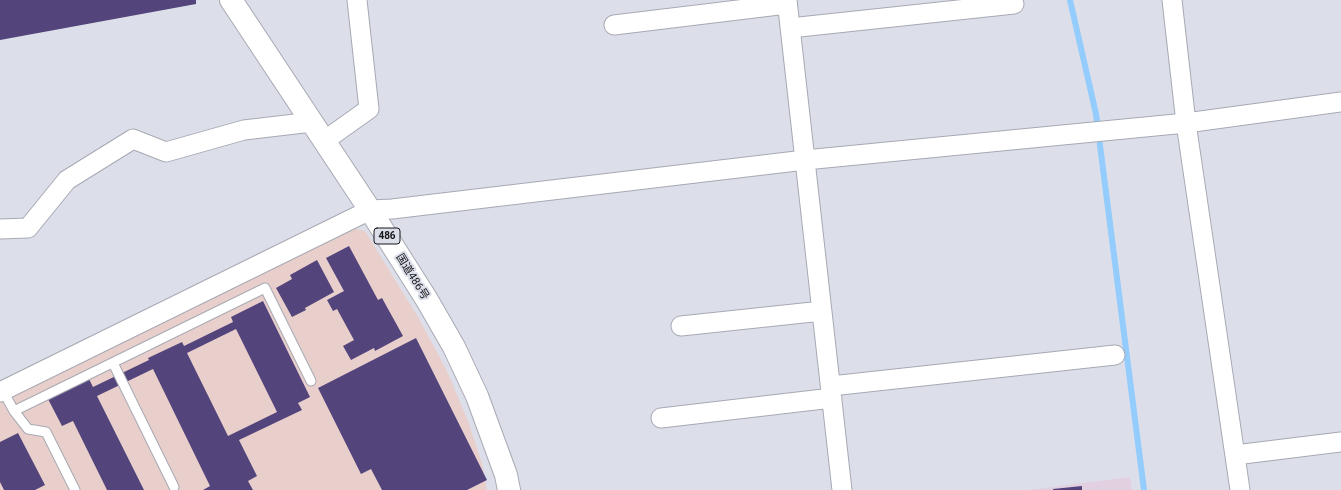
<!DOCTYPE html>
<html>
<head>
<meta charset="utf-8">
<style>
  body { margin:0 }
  canvas { display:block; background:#dcdfe9 }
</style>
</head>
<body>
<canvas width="1341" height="490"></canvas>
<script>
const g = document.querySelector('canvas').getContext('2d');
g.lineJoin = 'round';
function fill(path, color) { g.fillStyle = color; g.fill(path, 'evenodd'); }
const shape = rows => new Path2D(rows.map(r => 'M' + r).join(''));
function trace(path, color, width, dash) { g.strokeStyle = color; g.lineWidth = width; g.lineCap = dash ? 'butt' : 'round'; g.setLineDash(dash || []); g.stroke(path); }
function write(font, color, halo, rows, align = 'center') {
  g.font = font + ' Roboto,"Noto Sans JP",sans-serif'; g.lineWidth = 4; g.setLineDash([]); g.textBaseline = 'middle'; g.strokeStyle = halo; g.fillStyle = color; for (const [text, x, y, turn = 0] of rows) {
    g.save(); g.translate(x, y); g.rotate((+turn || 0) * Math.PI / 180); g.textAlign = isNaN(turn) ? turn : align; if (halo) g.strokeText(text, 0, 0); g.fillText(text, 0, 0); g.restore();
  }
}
fill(shape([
  [1130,477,1132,490,1029,490]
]), '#e2cfdf');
fill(shape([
  [350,227,365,231,418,317,447,371,468,421,482,463,487,490,0,490,0,400]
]), '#e9cfcb');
trace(shape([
  [1070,0,1096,114,1144,490]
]), '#93ccfd', 6);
fill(shape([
  [0,0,196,0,196,4,0,40],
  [349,246,378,300,382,298,403,336,375,351,374,348,351,360,343,346,354,340,337,309,333,311,327,300,344,291,326,258],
  [317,260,334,292,305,308,306,310,292,317,276,288,292,279,290,275],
  [263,301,310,397,298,403,302,410,239,440,257,476,248,481,253,490,203,490,210,486,153,369,97,396,144,490,107,490,73,421,62,426,48,399,89,379,93,387,149,360,148,358,182,342,184,346,233,322,231,317],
  [236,329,277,412,228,436,187,353],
  [416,338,487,480,467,490,382,490,371,469,361,474,318,388],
  [18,433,45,485,35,490,4,490,0,482,0,442],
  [1082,486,1082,490,1053,490,1053,489]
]), '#53447c');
const service = shape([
  [113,363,174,487],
  [3,391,14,411,265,288,311,381],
  [14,411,28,429,46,432,75,490]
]);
const minor = shape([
  [787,0,842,490],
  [1172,0,1186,123,1240,490],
  [614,25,787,4],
  [790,28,1014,4],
  [324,141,369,109,357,0],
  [0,229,28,228,67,180,133,139,166,152,244,130,312,122],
  [681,326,822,311],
  [831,386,1115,355],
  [0,392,370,210,392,209,805,160,1186,123,1341,102],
  [661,418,832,398],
  [1235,455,1341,442]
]);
const trunk = shape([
  [231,0,370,210,427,300,454,347,477,396,506,475,509,490]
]);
trace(service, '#a7a9b3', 11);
trace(minor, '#a7a9b3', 21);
trace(trunk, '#a7a9b3', 24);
trace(service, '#fff', 9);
trace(minor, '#fff', 19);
trace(trunk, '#fff', 22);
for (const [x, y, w] of [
  [387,236,26]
]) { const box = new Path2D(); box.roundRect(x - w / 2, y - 8, w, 16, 3); g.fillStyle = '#dcdfe9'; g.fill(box); trace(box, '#141518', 1); }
write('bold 10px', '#141518', null, [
  ["486",387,236]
]);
write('11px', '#141518', '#dcdfe9', [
  ["国道486号",412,277,58]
]);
</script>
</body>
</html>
